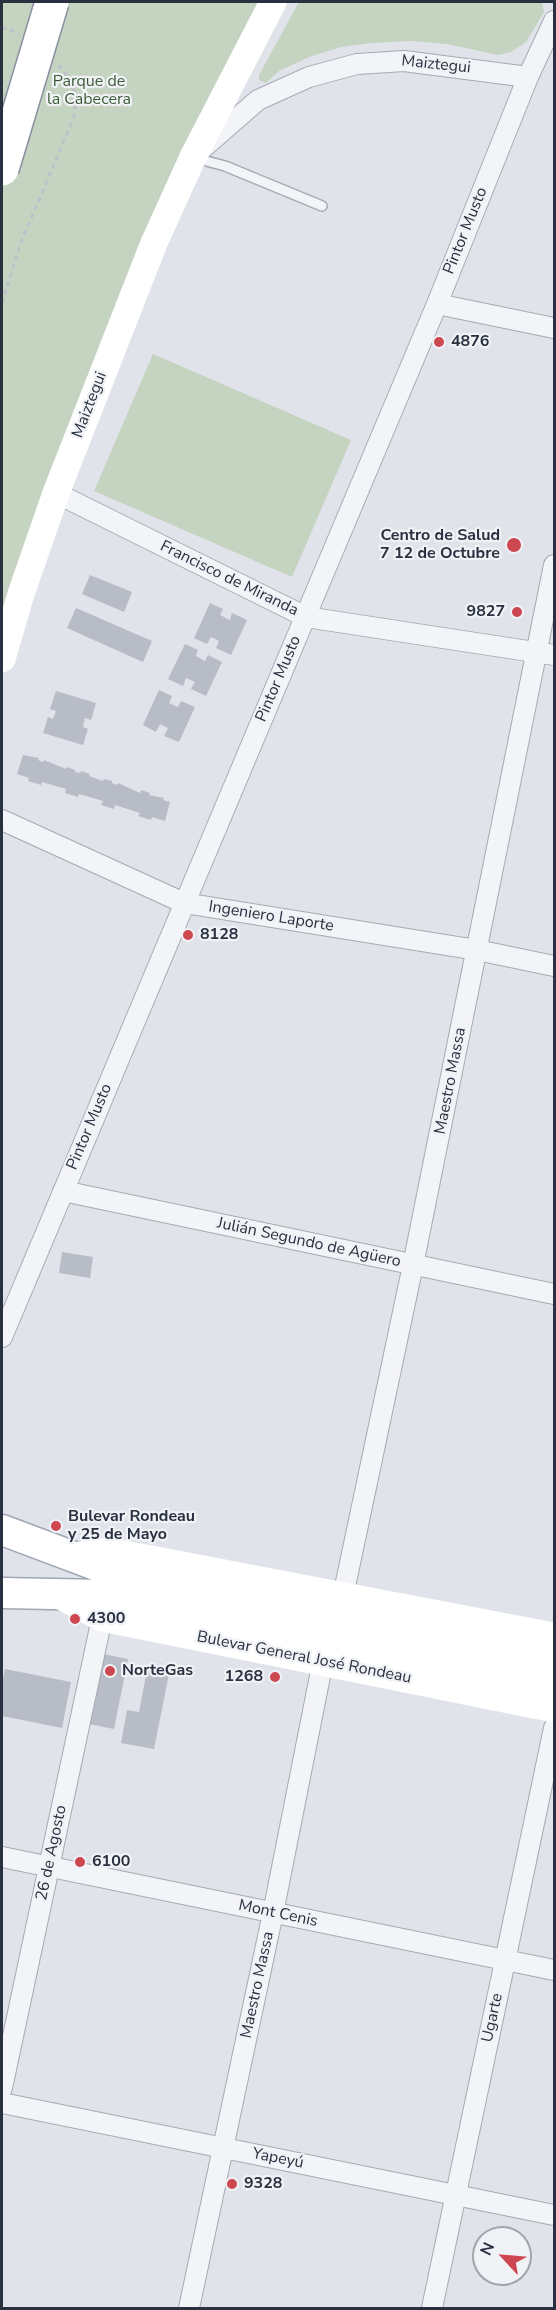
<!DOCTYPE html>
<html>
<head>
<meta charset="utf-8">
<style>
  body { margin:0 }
  #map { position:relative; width:556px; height:2310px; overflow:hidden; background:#e0e3e9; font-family:"Nunito Sans",sans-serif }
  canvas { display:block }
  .frame { position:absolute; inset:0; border:3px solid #293040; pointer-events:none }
  .north { position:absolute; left:472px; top:2226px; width:60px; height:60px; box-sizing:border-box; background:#f0f2f6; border:2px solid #a0a4ad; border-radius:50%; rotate:296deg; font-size:16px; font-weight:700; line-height:24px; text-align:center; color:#293040 }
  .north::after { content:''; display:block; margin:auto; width:21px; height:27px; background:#cd4751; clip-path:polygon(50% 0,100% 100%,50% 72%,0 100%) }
</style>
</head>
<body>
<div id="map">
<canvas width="556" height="2310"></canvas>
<div class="frame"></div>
<div class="north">N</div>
</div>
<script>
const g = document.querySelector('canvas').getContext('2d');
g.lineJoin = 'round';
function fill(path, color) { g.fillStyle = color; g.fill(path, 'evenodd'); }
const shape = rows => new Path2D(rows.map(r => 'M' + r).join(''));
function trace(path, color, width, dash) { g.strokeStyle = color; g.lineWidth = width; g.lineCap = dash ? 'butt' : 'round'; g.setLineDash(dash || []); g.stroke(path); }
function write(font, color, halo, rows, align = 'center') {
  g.font = font + ' "Nunito Sans",sans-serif'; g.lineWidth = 4.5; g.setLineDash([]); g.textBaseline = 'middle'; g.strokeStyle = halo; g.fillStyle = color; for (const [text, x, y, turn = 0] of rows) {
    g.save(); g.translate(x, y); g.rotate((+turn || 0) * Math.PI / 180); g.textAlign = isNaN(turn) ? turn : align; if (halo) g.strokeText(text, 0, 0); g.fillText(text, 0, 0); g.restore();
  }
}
fill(shape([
  [2,2,273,2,226,92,2,659],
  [299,2,542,2,544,12,526,42,511,52,498,55,447,44,411,41,372,43,341,47,309,57,279,71,266,83,259,80,259,75],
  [153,354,351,440,292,577,94,491]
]), '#c5d3c1');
fill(shape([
  [90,575,132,592,124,612,82,594],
  [210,603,223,609,220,615,230,620,232,613,247,620,231,655,216,648,219,641,211,637,207,644,194,638],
  [76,608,152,641,143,662,67,628],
  [185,644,198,650,196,656,205,661,208,655,222,662,206,696,191,689,195,682,186,678,183,686,168,679],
  [159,690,172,696,169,703,178,707,181,701,195,707,179,742,164,736,168,728,160,724,156,732,143,725],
  [56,691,96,703,91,720,85,718,83,727,88,729,83,745,43,733,48,717,53,719,56,711,50,709],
  [23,755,39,758,38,760,43,762,44,760,66,769,67,767,75,770,75,772,80,773,81,771,90,774,89,776,103,781,104,779,112,781,112,783,117,785,118,783,140,793,141,790,150,793,149,795,164,798,163,800,170,802,165,821,152,817,151,820,138,816,140,813,115,805,114,809,101,805,103,801,79,794,78,797,65,793,66,789,42,782,41,785,28,781,29,778,17,774],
  [62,1252,93,1257,90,1278,59,1273],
  [103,1654,128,1659,114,1729,89,1724],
  [5,1669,71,1682,62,1728,2,1716,2,1684],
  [147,1670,169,1674,154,1749,121,1743,127,1710,139,1712]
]), '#b7bcc6');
const lane = shape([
  [195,158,225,166,322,206]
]);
const street = shape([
  [203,148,258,100,309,77,357,64,404,61,528,77],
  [437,304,554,328],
  [56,493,306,617,554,655],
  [2,820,184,903,477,950,554,966],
  [63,1191,554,1294],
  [2,1337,437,304,528,77,554,21],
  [343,1596,413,1265,554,565],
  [2,1857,554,1970],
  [2,2088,102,1618],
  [2,2103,554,2215],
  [189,2308,273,1913,323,1661],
  [432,2308,554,1728]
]);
const primary = shape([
  [2,1530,106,1569,554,1661],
  [2,1593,105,1595,554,1690]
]);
trace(lane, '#a5aab3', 12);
trace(street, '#a5aab3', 22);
trace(primary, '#a0a6b5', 33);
trace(shape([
  [2,29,8,28,19,35],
  [2,303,21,242,74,117,76,95,63,69,57,65]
]), '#bec1c7', 3, [4.5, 4.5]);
trace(lane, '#f3f4f7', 9);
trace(street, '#f3f4f7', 20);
trace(shape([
  [2,659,21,594,56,493,154,243,193,157,273,2],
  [73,1556,109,1551,554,1636],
  [59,1595,102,1618,554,1709]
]), '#fff', 27);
trace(primary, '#fff', 30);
const highwayBridge = shape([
  [2,169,52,2]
]);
trace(highwayBridge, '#888f9f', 36, []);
trace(highwayBridge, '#fff', 33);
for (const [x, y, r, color] of [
  [439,342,6,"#cd4751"],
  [514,545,8,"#cd4751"],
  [517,612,6,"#cd4751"],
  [188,935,6,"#cd4751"],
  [56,1526,6,"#cd4751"],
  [75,1619,6,"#cd4751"],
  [110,1671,6,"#cd4751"],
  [275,1677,6,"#cd4751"],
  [80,1862,6,"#cd4751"],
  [232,2184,6,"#cd4751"]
]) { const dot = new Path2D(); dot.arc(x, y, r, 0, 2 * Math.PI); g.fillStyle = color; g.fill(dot); trace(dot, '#f0f2f6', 2); }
write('16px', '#293040', '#f0f2f6', [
  ["Maiztegui",436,65,6],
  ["Pintor Musto",466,231,-68],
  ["Maiztegui",90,405,-69],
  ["Francisco de Miranda",229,579,26],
  ["Pintor Musto",279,679,-67],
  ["Ingeniero Laporte",271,917,9],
  ["Maestro Massa",451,1081,-79],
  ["Pintor Musto",90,1127,-67],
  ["Julián Segundo de Agüero",309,1243,12],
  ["Bulevar General José Rondeau",304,1658,11],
  ["26 de Agosto",52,1853,-78],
  ["Mont Cenis",278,1914,12],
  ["Maestro Massa",258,1985,-78],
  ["Ugarte",493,2018,-78],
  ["Yapeyú",278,2159,11]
]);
write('16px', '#3b5c36', '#f0f2f6', [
  ["Parque de",89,82],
  ["la Cabecera",89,100]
]);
write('bold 16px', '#293040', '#f0f2f6', [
  ["4876",451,342],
  ["Centro de Salud",500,536,"right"],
  ["7 12 de Octubre",500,554,"right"],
  ["9827",505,612,"right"],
  ["8128",200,935],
  ["Bulevar Rondeau",68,1517],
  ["y 25 de Mayo",68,1535],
  ["4300",87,1619],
  ["NorteGas",122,1671],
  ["1268",263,1677,"right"],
  ["6100",92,1862],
  ["9328",244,2184]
], 'left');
</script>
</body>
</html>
